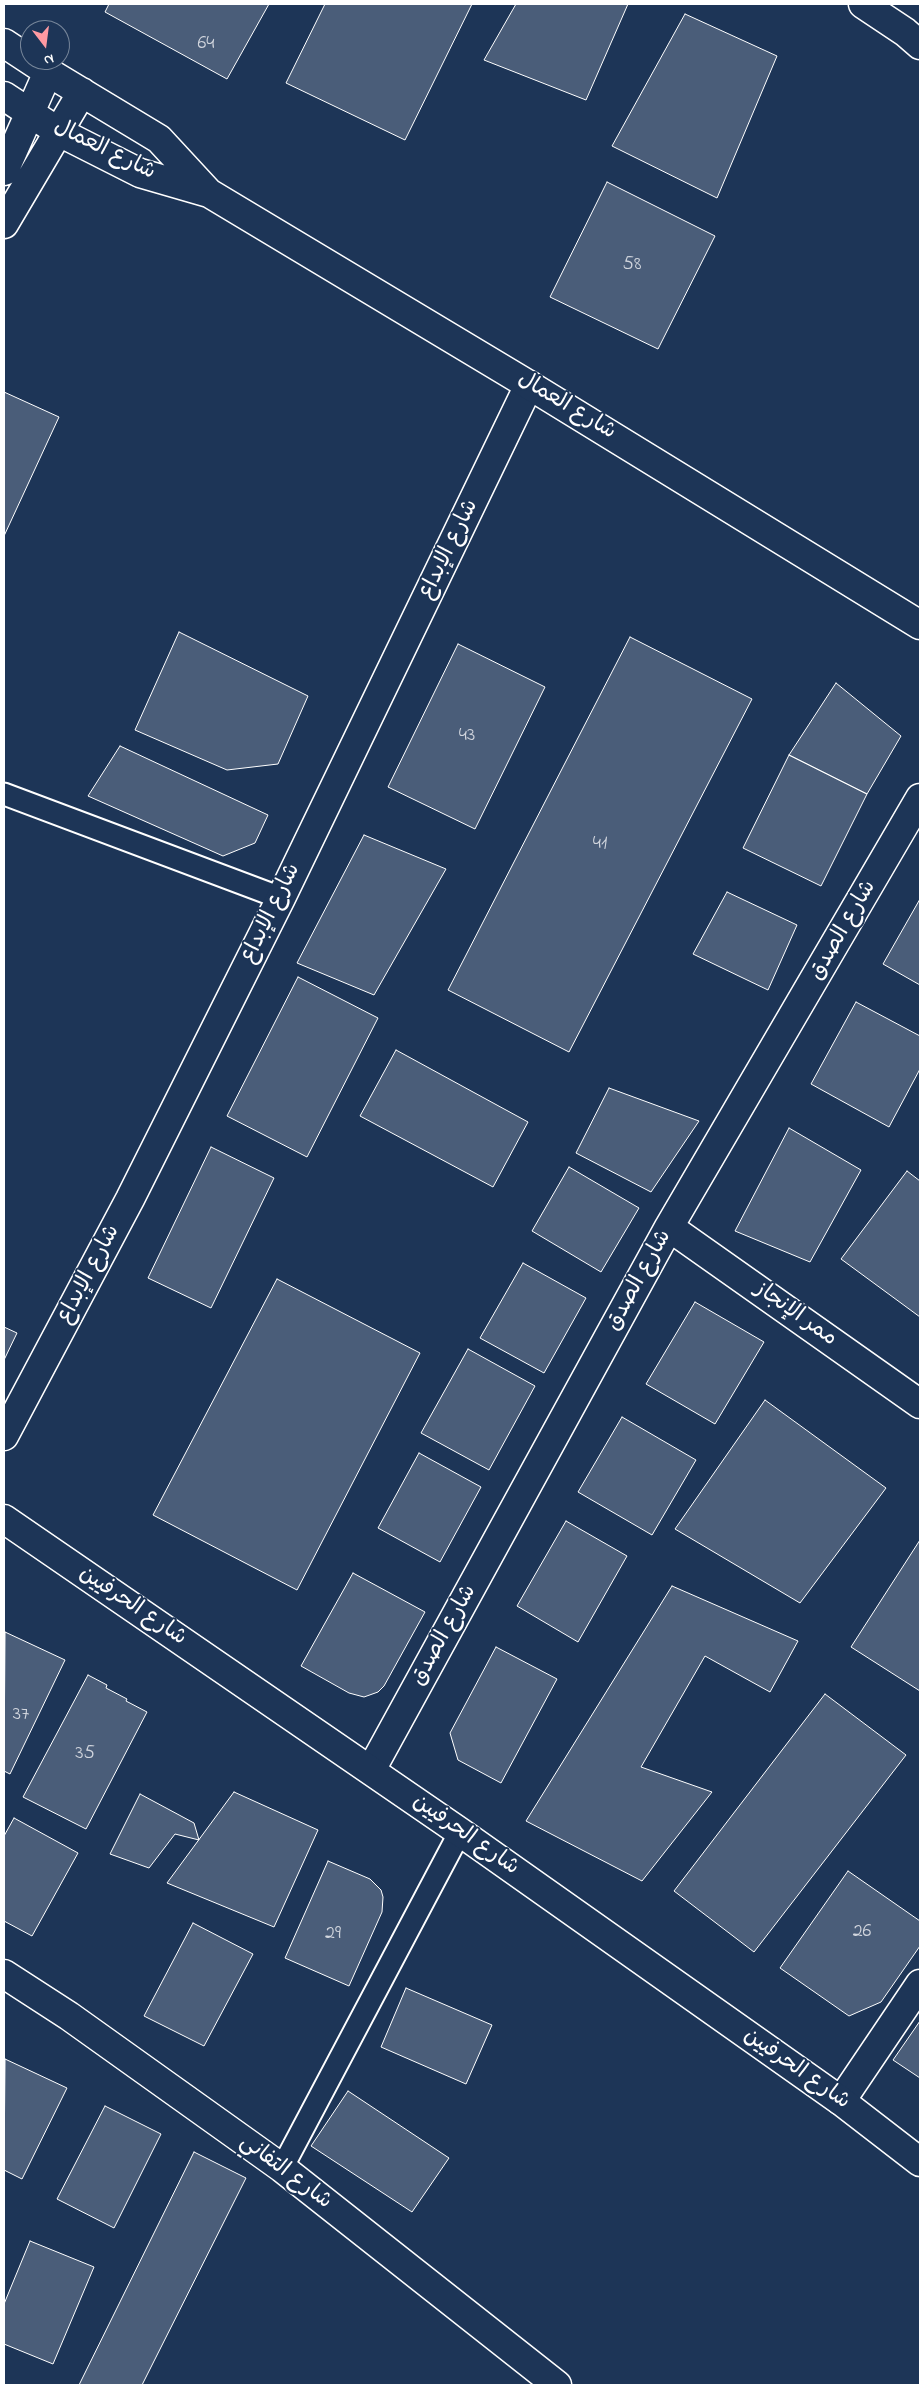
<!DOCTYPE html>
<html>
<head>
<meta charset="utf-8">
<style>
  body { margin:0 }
  #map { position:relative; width:924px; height:2389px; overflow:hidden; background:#1d3557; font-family:"Indie Flower",sans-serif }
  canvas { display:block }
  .frame { position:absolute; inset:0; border:5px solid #fff; pointer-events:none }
  .north { position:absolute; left:20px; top:20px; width:50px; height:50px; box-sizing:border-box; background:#1d3557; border:1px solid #77869a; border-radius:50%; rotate:165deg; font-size:14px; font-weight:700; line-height:20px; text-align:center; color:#fff }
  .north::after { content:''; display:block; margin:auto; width:18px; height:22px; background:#ff9aa2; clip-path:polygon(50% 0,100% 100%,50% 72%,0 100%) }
</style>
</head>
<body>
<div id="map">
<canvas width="924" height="2389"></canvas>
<div class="frame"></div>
<div class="north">N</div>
</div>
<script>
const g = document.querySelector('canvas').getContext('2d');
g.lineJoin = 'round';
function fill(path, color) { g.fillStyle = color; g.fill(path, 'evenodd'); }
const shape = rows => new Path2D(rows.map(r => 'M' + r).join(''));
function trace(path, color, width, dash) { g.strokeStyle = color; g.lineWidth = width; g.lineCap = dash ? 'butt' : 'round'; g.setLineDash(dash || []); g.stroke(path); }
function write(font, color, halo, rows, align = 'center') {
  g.font = font + ' "Indie Flower","Playpen Sans Arabic",sans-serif'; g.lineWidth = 4; g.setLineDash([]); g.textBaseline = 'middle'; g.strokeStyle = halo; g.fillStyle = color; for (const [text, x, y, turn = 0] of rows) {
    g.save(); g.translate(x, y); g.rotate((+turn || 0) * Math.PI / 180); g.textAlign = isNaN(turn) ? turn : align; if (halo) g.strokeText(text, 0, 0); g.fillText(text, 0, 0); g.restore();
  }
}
const building = shape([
  [109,4,269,4,227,79,105,12,109,4],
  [325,4,472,4,405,140,286,83,325,4],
  [516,4,628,4,586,100,484,60,516,4],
  [685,14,777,56,717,198,612,146,685,14],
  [607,182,715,236,658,349,550,297,607,182],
  [4,392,59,417,4,536,4,392],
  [179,632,308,696,278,764,227,770,135,730,179,632],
  [630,637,752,699,569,1052,448,990,630,637],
  [458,644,545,687,475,829,388,787,458,644],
  [836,683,901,736,867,794,789,755,836,683],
  [120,746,268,815,255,843,223,856,88,796,120,746],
  [789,755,867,794,821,886,743,848,789,755],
  [364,835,446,869,374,995,297,963,364,835],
  [727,892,797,925,768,990,693,954,727,892],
  [920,899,920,985,883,964,920,899],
  [298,977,378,1018,307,1157,227,1116,298,977],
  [856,1002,920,1036,920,1069,889,1127,811,1084,856,1002],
  [396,1050,528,1122,493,1187,360,1116,396,1050],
  [609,1088,699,1121,651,1192,576,1153,609,1088],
  [789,1128,861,1170,810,1262,735,1231,789,1128],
  [211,1147,274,1178,211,1308,148,1278,211,1147],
  [569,1167,639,1208,601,1272,532,1231,569,1167],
  [907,1171,920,1181,920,1317,841,1259,907,1171],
  [523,1263,586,1298,544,1373,480,1338,523,1263],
  [277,1279,420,1353,297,1590,153,1515,277,1279],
  [695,1302,764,1342,715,1424,646,1384,695,1302],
  [4,1327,17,1333,4,1360,4,1327],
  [468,1349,535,1386,489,1470,421,1433,468,1349],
  [765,1400,886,1488,800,1603,675,1529,765,1400],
  [622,1417,696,1460,652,1535,578,1492,622,1417],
  [419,1453,481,1487,440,1562,378,1528,419,1453],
  [566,1521,627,1556,578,1642,517,1606,566,1521],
  [920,1540,920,1691,851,1647,920,1540],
  [353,1573,425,1612,384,1686,378,1692,364,1697,349,1693,301,1666,353,1573],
  [672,1586,798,1641,770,1692,705,1656,641,1767,712,1792,642,1881,526,1821,672,1586],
  [5,1632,65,1660,10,1774,4,1771,5,1632],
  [496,1647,557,1679,501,1783,458,1760,450,1733,496,1647],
  [88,1675,107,1685,106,1688,127,1699,126,1701,147,1712,86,1829,23,1797,88,1675],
  [825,1694,906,1755,754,1952,674,1891,825,1694],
  [234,1792,318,1830,274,1927,167,1883,234,1792],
  [140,1794,194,1823,199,1840,175,1834,149,1868,110,1854,140,1794],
  [14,1818,78,1853,32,1936,4,1921,4,1836,14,1818],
  [328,1861,370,1879,381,1890,383,1897,382,1912,349,1986,285,1958,328,1861],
  [848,1871,920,1921,920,1946,881,2002,849,2016,780,1968,848,1871],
  [193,1923,253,1954,204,2046,144,2016,193,1923],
  [406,1988,492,2025,466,2084,381,2047,406,1988],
  [920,2021,920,2078,893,2060,920,2021],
  [5,2059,67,2088,22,2179,4,2170,5,2059],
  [348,2091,449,2158,412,2212,311,2146,348,2091],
  [105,2106,161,2134,114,2228,57,2199,105,2106],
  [194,2152,246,2178,142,2385,79,2385,194,2152],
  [30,2241,94,2267,53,2364,4,2344,4,2304,30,2241]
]);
fill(building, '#4a5d79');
trace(building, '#fff', 1);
const lane = shape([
  [4,794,281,898],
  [282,2168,460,1832]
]);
const street = shape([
  [863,4,905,32,920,45],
  [669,1227,920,1404],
  [4,1436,130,1199,281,898,529,385],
  [371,1770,669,1227,920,798],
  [4,1974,69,2016,282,2168,557,2385],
  [841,2101,920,1984]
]);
const secondary = shape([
  [4,43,48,72,159,139,208,192],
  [4,96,59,132,140,173,209,193,529,385,920,625],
  [4,171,48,72],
  [4,224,82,92],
  [4,1519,460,1832,841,2101,920,2162]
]);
trace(lane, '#fff', 25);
trace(street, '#fff', 31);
trace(secondary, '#fff', 31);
trace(lane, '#1d3557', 21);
trace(street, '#1d3557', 28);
trace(secondary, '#1d3557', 28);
write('20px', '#d2d6de', null, [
  ["64",206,45],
  ["58",632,266],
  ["43",467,737],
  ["41",600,845],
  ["37",21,1716],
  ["35",85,1755],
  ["26",862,1933],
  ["29",333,1935]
]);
write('22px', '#fff', '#1d3557', [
  ["شارع العمال",104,151,26],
  ["شارع العمال",566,407,31],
  ["شارع الإبداع",450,550,-64],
  ["شارع الإبداع",272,914,-64],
  ["شارع الصدق",844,931,-60],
  ["شارع الإبداع",90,1275,-62],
  ["شارع الصدق",640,1281,-61],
  ["ممر الإنجاز",795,1315,35],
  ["شارع الحرفيين",132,1607,34],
  ["شارع الصدق",445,1636,-61],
  ["شارع الحرفيين",465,1836,35],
  ["شارع الحرفيين",796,2070,35],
  ["شارع التفاني",285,2173,37]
]);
</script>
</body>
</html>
